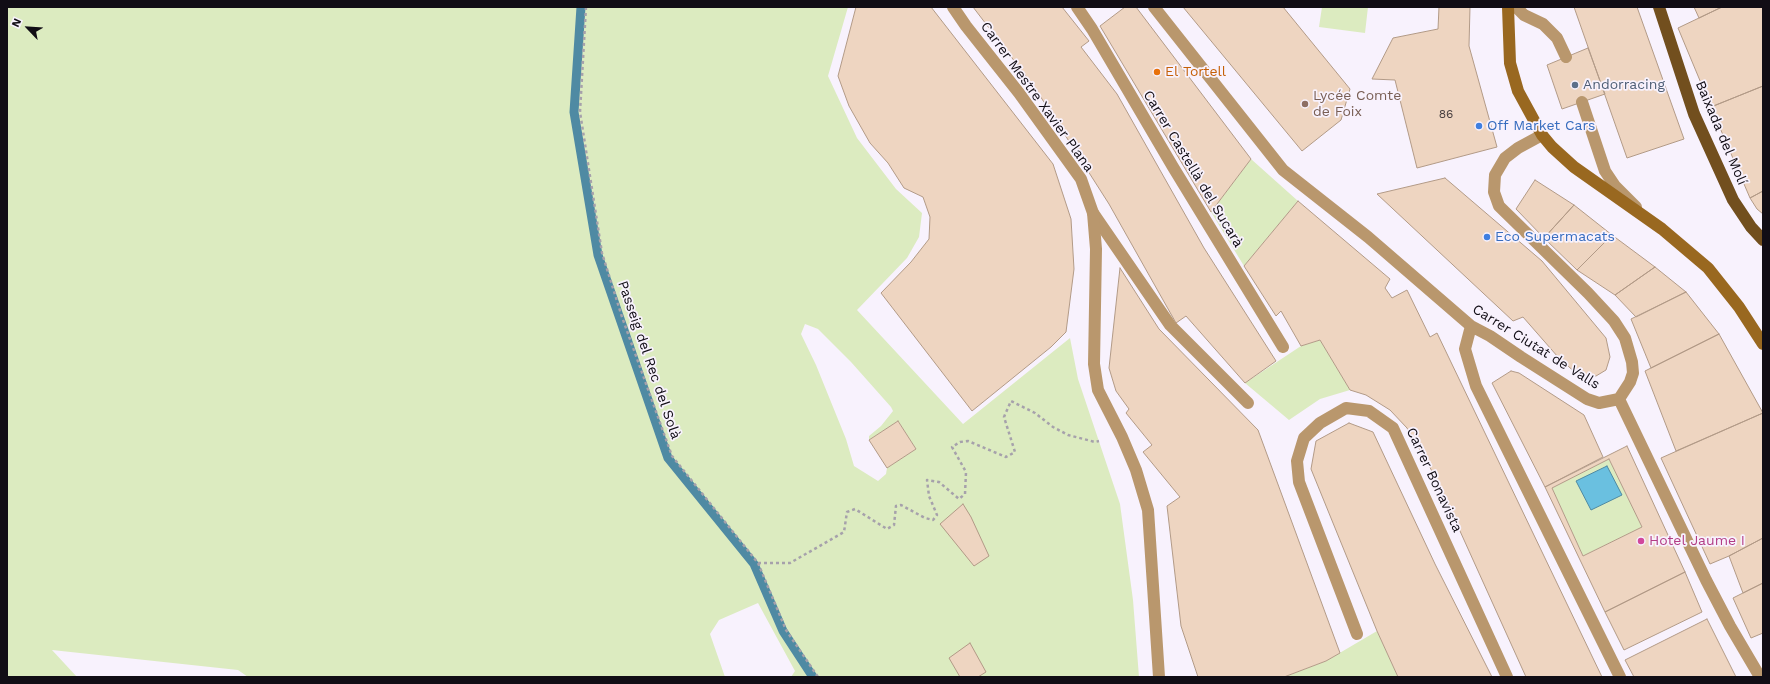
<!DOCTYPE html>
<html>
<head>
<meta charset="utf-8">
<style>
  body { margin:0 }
  #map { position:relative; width:1770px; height:684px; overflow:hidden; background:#f8f2fd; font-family:"Work Sans",sans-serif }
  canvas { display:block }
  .frame { position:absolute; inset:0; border:8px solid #110d15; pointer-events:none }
  .north { position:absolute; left:8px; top:8px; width:40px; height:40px; -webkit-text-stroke:3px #f8f2fd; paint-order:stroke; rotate:295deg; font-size:11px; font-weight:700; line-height:16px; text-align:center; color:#110d15 }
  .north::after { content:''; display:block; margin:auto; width:14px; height:18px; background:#110d15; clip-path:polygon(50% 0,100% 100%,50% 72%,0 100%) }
</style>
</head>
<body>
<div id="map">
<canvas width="1770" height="684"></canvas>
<div class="frame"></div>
<div class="north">N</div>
</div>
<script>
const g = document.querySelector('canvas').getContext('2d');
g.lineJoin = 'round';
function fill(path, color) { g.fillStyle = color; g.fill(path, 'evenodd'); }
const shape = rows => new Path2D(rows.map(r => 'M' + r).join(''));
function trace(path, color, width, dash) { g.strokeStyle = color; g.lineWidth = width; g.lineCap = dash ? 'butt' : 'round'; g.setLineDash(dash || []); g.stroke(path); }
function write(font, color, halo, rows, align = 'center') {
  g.font = font + ' "Work Sans",sans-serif'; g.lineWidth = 3.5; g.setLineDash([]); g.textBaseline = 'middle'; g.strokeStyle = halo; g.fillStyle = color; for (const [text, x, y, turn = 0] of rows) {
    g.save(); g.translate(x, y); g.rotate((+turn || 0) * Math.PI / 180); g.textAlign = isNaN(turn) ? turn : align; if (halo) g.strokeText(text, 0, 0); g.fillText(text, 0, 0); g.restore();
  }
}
fill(shape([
  [7,7,848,7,828,76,857,138,896,189,922,213,919,237,907,258,857,310,963,424,1070,338,1078,379,1120,504,1133,600,1139,677,791,677,795,671,758,603,719,620,710,634,725,677,248,677,238,670,52,650,77,677,7,677],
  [805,324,818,329,851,362,891,407,893,411,881,426,869,436,869,440,898,421,916,449,887,468,886,474,878,481,854,466,846,439,816,365,801,334],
  [1322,7,1368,7,1365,33,1319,27],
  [1251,159,1298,201,1244,266,1211,212],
  [1320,340,1350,390,1320,399,1289,420,1245,383,1301,346],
  [1609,459,1642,527,1583,556,1552,488],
  [1377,631,1398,677,1284,677,1326,661]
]), '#dcebc0');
const water = shape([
  [1607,466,1622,495,1591,510,1576,481,1607,466]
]);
fill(water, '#6ac0e0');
trace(water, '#4f8aa3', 1);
trace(shape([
  [581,7,574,112,598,255,668,458,754,564,783,631,813,677]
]), '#4f8aa3', 9);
const building = shape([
  [856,7,931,7,1053,164,1071,219,1074,269,1066,332,1051,347,972,411,881,293,911,262,929,239,930,217,923,197,904,188,888,163,870,143,849,106,838,76,856,7],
  [973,7,1062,7,1089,41,1081,47,1117,94,1204,248,1276,361,1245,383,1186,316,1176,323,1109,204,1035,88,973,7],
  [1125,7,1136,7,1251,159,1211,212,1100,26,1125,7],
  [1183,7,1283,7,1350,89,1341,120,1302,151,1183,7],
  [1439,7,1470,7,1469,46,1497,147,1417,168,1395,80,1372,79,1393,38,1438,29,1439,7],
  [1574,7,1637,7,1684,139,1627,158,1574,7],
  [1694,7,1722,7,1699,18,1694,7],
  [1722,7,1763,7,1763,86,1711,107,1678,28,1722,7],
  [1588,48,1605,94,1562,109,1547,65,1588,48],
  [1763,86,1763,191,1750,198,1711,107,1763,86],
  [1445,178,1542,261,1606,338,1610,357,1606,370,1596,376,1578,375,1558,357,1523,317,1513,321,1377,194,1445,178],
  [1535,180,1574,205,1544,238,1516,209,1535,180],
  [1763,191,1763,214,1757,209,1750,198,1763,191],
  [1298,201,1390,279,1385,288,1392,298,1407,290,1430,337,1437,333,1602,677,1526,677,1436,478,1407,428,1390,410,1366,395,1350,390,1320,340,1301,346,1281,311,1276,316,1244,266,1298,201],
  [1574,205,1612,235,1577,270,1544,238,1574,205],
  [1612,235,1655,267,1615,295,1577,270,1612,235],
  [1655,267,1686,292,1636,317,1615,295,1655,267],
  [1120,268,1159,329,1258,430,1340,653,1326,661,1284,677,1198,677,1181,626,1167,506,1180,497,1143,452,1152,445,1126,413,1129,409,1116,391,1109,368,1120,268],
  [1686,292,1719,334,1651,368,1631,319,1686,292],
  [1719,334,1763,413,1676,451,1645,371,1719,334],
  [1511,371,1519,373,1584,415,1603,457,1545,487,1492,383,1511,371],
  [1763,413,1763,538,1729,556,1710,564,1661,458,1763,413],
  [898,421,916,449,887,468,869,440,898,421],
  [1349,423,1373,432,1435,564,1492,677,1398,677,1377,631,1311,469,1316,441,1349,423],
  [1627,446,1685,572,1605,612,1545,487,1627,446],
  [1609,459,1642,527,1583,556,1552,488,1609,459],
  [963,504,971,517,989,556,974,566,940,524,963,504],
  [1763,538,1763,583,1743,593,1729,556,1763,538],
  [1685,572,1702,612,1624,650,1605,612,1685,572],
  [1763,583,1763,633,1751,638,1733,598,1763,583],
  [1707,619,1736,677,1634,677,1625,660,1707,619],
  [970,643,986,672,978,677,960,677,949,658,970,643]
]);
fill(building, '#eed5c1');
trace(building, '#b29a87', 1);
trace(shape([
  [586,7,580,112,602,253,622,317,672,456,758,563,786,630,818,677],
  [758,563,790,563,844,532,847,512,855,509,887,529,894,525,896,506,901,505,925,518,933,520,937,515,929,496,927,480,939,482,959,499,965,494,966,472,952,447,960,442,968,441,1006,457,1015,452,1004,417,1011,401,1035,413,1053,427,1068,435,1095,442,1099,441]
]), '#a6a1ab', 2.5, [3, 3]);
trace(shape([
  [1077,7,1092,29,1173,167,1283,347],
  [1516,7,1524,15,1543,24,1557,38,1566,57],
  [1582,102,1605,171,1615,186,1636,207],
  [1093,213,1170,325,1248,403]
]), '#b9976d', 12);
trace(shape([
  [953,7,966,26,1019,93,1081,179,1093,213,1096,249,1094,364,1098,390,1122,437,1136,470,1148,510,1159,677],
  [1154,7,1283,170,1368,237,1471,326,1490,336,1521,357,1587,399,1599,403,1619,399,1630,382,1633,373,1632,362,1625,338,1614,321,1588,293,1499,206,1494,192,1495,175,1505,158,1518,148,1542,135],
  [1471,326,1465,349,1476,386,1620,677],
  [1619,399,1706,580,1730,626,1760,677],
  [1357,634,1299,482,1297,461,1304,438,1320,423,1346,408,1369,411,1393,428,1507,677]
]), '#b9976d', 12);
trace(shape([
  [1508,7,1510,63,1518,91,1542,135,1552,147,1574,167,1662,229,1708,268,1739,307,1763,344]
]), '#996820', 12);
trace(shape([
  [1659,7,1694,114,1733,200,1751,227,1763,240]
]), '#724f1e', 12);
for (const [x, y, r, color] of [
  [1157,72,4,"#e8710a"],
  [1575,85,4,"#5c6f8a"],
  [1305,104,4,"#8d6e63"],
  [1479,126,4,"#3f7fe0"],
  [1487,237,4,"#3f7fe0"],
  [1641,541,4,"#d1479c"]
]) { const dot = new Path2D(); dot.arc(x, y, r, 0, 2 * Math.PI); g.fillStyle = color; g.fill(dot); trace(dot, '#f8f2fd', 1.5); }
write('12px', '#483f40', null, [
  ["86",1446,114]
]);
write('14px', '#c56008', '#f8f2fd', [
  ["El Tortell",1165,72]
], 'left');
write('14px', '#4e5e75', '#f8f2fd', [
  ["Andorracing",1583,85]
], 'left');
write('14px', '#785e54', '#f8f2fd', [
  ["Lycée Comte",1313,96],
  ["de Foix",1313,112]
], 'left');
write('14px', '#110d15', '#f8f2fd', [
  ["Carrer Mestre Xavier Plana",1037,97,54],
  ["Baixada del Molí",1721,133,67],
  ["Carrer Castellà del Sucarà",1193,169,59],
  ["Carrer Ciutat de Valls",1536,347,32],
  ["Passeig del Rec del Solà",649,360,71],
  ["Carrer Bonavista",1434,480,65]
]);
write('14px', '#366cbe', '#f8f2fd', [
  ["Off Market Cars",1487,126],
  ["Eco Supermacats",1495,237]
], 'left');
write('14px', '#b23c85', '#f8f2fd', [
  ["Hotel Jaume I",1649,541]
], 'left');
</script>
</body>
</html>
